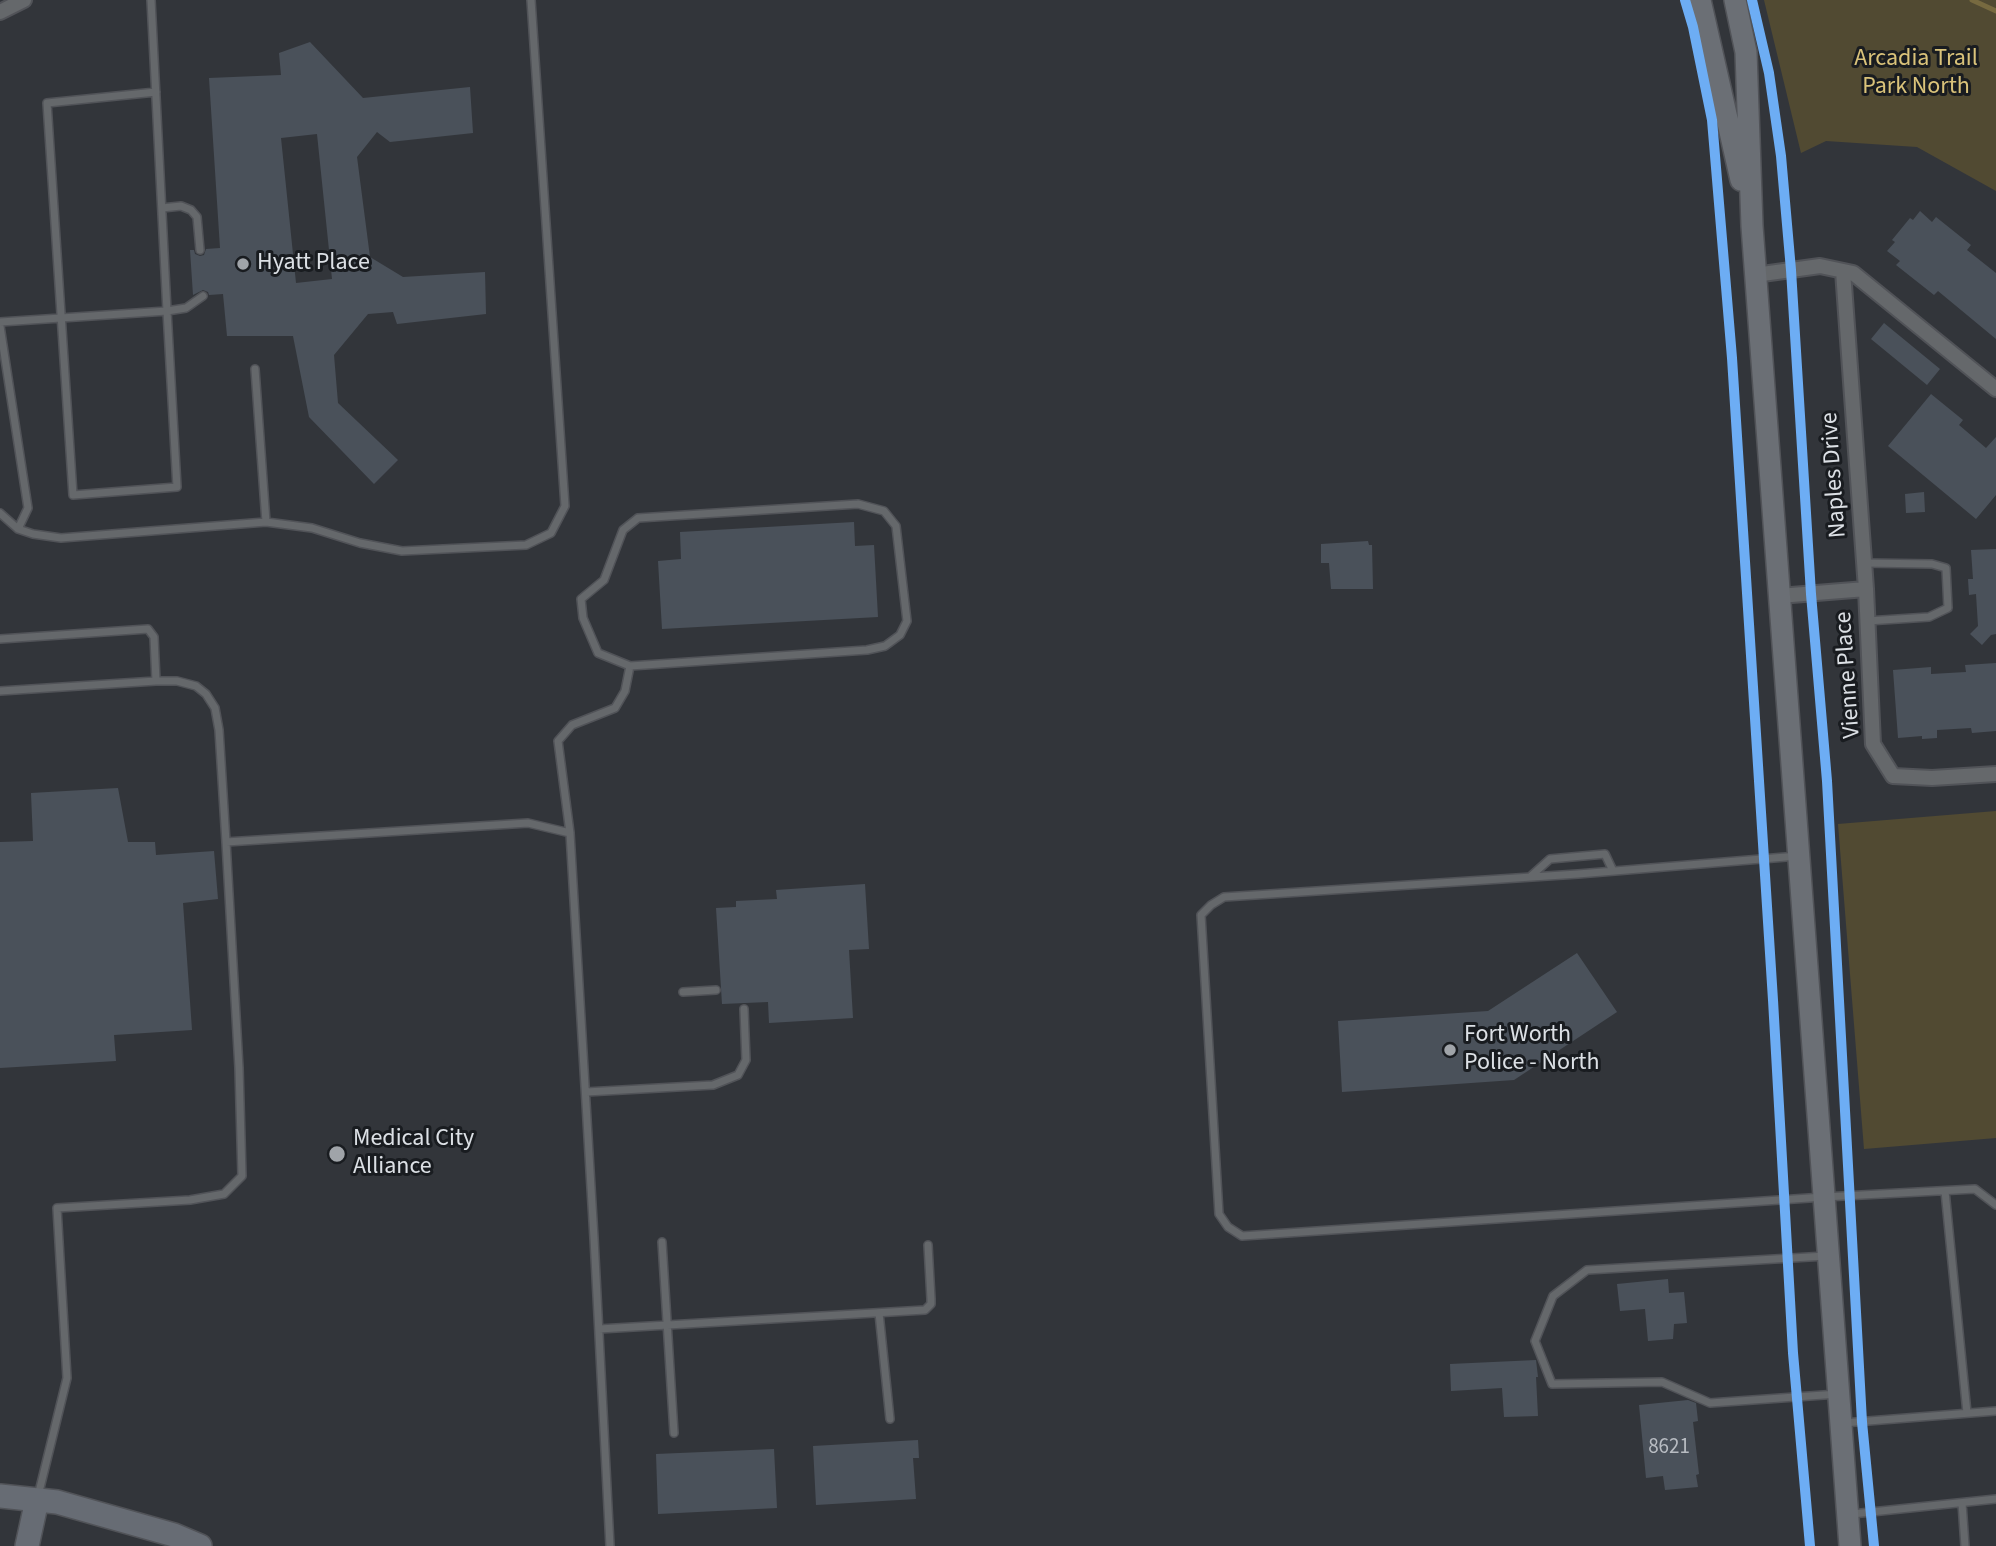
<!DOCTYPE html>
<html>
<head>
<meta charset="utf-8">
<style>
  body { margin:0 }
  canvas { display:block; background:#32353a }
</style>
</head>
<body>
<canvas width="1996" height="1546"></canvas>
<script>
const g = document.querySelector('canvas').getContext('2d');
g.lineJoin = 'round';
function fill(path, color) { g.fillStyle = color; g.fill(path, 'evenodd'); }
const shape = rows => new Path2D(rows.map(r => 'M' + r).join(''));
function trace(path, color, width, dash) { g.strokeStyle = color; g.lineWidth = width; g.lineCap = dash ? 'butt' : 'round'; g.setLineDash(dash || []); g.stroke(path); }
function write(font, color, halo, rows, align = 'center') {
  g.font = font + ' "Source Sans 3",sans-serif'; g.lineWidth = 6; g.setLineDash([]); g.textBaseline = 'middle'; g.strokeStyle = halo; g.fillStyle = color; for (const [text, x, y, turn = 0] of rows) {
    g.save(); g.translate(x, y); g.rotate((+turn || 0) * Math.PI / 180); g.textAlign = isNaN(turn) ? turn : align; if (halo) g.strokeText(text, 0, 0); g.fillText(text, 0, 0); g.restore();
  }
}
fill(shape([
  [1764,0,1996,0,1996,191,1917,147,1826,141,1801,153],
  [1996,811,1996,1138,1864,1149,1838,824]
]), '#514a32');
trace(shape([
  [1972,0,1996,11]
]), '#776a40', 5);
fill(shape([
  [310,42,363,98,470,87,473,133,390,142,377,132,357,157,370,257,403,277,485,272,486,314,397,324,393,312,368,314,334,355,338,403,398,460,374,484,309,417,293,336,227,336,223,294,209,295,208,292,203,290,193,295,190,250,194,250,195,254,200,256,204,255,206,249,220,248,209,78,281,75,279,53],
  [317,134,332,279,296,283,281,138],
  [1920,211,1932,222,1936,217,1971,245,1967,250,1996,273,1996,339,1938,291,1934,295,1896,265,1900,261,1887,251,1895,242,1892,240,1910,218,1913,220],
  [1884,323,1940,369,1927,385,1871,339],
  [1931,394,1963,420,1959,425,1986,448,1996,437,1996,495,1976,519,1888,446],
  [1924,492,1925,512,1906,513,1905,494],
  [854,522,855,546,874,545,878,617,662,629,658,561,681,559,680,532],
  [1368,541,1369,545,1372,545,1373,589,1331,589,1329,563,1321,563,1321,544],
  [1996,549,1996,634,1991,635,1982,645,1970,634,1978,626,1976,594,1969,595,1968,579,1973,579,1971,550],
  [1996,663,1996,731,1972,733,1971,728,1937,730,1937,738,1922,739,1922,736,1898,738,1893,670,1931,667,1931,674,1966,672,1965,665],
  [118,788,128,842,155,842,156,855,214,851,218,899,183,903,192,1030,114,1035,116,1061,0,1068,0,842,33,841,31,793],
  [865,884,869,949,849,950,853,1018,769,1023,768,1002,722,1004,716,908,736,907,736,901,777,899,776,890],
  [1577,953,1617,1012,1514,1080,1342,1092,1338,1021,1488,1011],
  [1668,1279,1669,1293,1684,1292,1687,1323,1674,1324,1673,1339,1648,1341,1645,1309,1620,1311,1617,1284],
  [1536,1360,1538,1377,1536,1377,1538,1416,1504,1417,1502,1388,1451,1391,1450,1364],
  [1688,1400,1696,1403,1698,1421,1693,1422,1699,1474,1696,1475,1698,1487,1665,1490,1663,1476,1646,1478,1639,1405],
  [918,1440,919,1458,913,1458,916,1499,816,1505,813,1446],
  [774,1449,777,1508,658,1514,656,1454]
]), '#4a515a');
const service = shape([
  [156,92,47,103,73,495,177,487,167,311,186,308,203,296],
  [162,208,181,206,191,210,197,217,200,250],
  [0,322,167,311,151,0],
  [0,326,28,508,18,529,0,513],
  [255,369,266,522],
  [858,504,884,511,896,526,907,621,900,635,885,646,867,650,630,666,598,653,583,618,581,599,604,580,623,530,638,518,858,504],
  [18,529,33,534,61,538,266,522,312,528,360,543,402,551,526,545,551,533,565,506,531,0],
  [1865,563,1932,564,1946,568,1948,608,1929,617,1867,621],
  [0,639,148,629,154,637,156,681],
  [0,691,156,681,177,681,196,686,206,694,215,708,219,730,226,842,239,1068,242,1176,224,1194,190,1200,57,1208,67,1378,38,1496],
  [226,842,528,823,570,833],
  [1798,856,1578,874,1224,897,1211,905,1201,915,1219,1214,1228,1227,1242,1236,1824,1197,1975,1189,1996,1205],
  [1531,876,1550,859,1605,854,1613,871],
  [683,992,716,990],
  [586,1092,713,1085,738,1075,746,1060,744,1009],
  [1945,1191,1967,1413],
  [662,1242,674,1433],
  [1826,1256,1587,1270,1553,1296,1535,1341,1552,1384,1662,1382,1710,1403,1838,1394],
  [879,1313,890,1419],
  [599,1329,925,1310,931,1304,931,1299,928,1245],
  [1843,1423,1996,1411],
  [1962,1503,1965,1546],
  [1852,1514,1996,1499],
  [610,1546,594,1238,570,833,558,741,572,725,615,708,625,691,630,666]
]);
const minor = shape([
  [0,12,24,0],
  [1843,271,1866,589,1873,744,1893,776,1932,778,1996,774],
  [1755,275,1820,266,1853,273,1996,389],
  [1779,596,1866,589]
]);
const secondary = shape([
  [1700,0,1741,180],
  [1735,0,1746,52,1752,226,1850,1546]
]);
const primary = shape([
  [0,1496,57,1502,174,1535,200,1546],
  [27,1546,37,1500]
]);
trace(service, '#515358', 10);
trace(minor, '#515358', 18);
trace(secondary, '#515358', 24);
trace(primary, '#515358', 26);
trace(service, '#65686b', 7);
trace(minor, '#65686b', 14);
trace(secondary, '#6b6f75', 21);
trace(primary, '#676c74', 23);
trace(shape([
  [1685,0,1693,27,1712,120,1732,358,1773,1000,1793,1353,1810,1546],
  [1752,0,1769,73,1781,156,1791,270,1811,594,1827,781,1862,1422,1874,1546]
]), '#6dadf4', 10);
for (const [x, y, r, color] of [
  [243,264,7,"#a0a4a9"],
  [1450,1050,7,"#a0a4a9"],
  [337,1154,9,"#a0a4a9"]
]) { const dot = new Path2D(); dot.arc(x, y, r, 0, 2 * Math.PI); g.fillStyle = color; g.fill(dot); trace(dot, '#191c20', 2.5); }
write('21px', '#b8bcc2', null, [
  ["8621",1669,1448]
]);
write('24px', '#dac37a', '#191c20', [
  ["Arcadia Trail",1916,60],
  ["Park North",1916,88]
]);
write('24px', '#dce0e5', '#191c20', [
  ["Hyatt Place",257,264],
  ["Fort Worth",1464,1036],
  ["Police - North",1464,1064],
  ["Medical City",353,1140],
  ["Alliance",353,1168]
], 'left');
write('24px', '#dce0e5', '#191c20', [
  ["Naples Drive",1835,475,-94],
  ["Vienne Place",1849,675,-94]
]);
</script>
</body>
</html>
